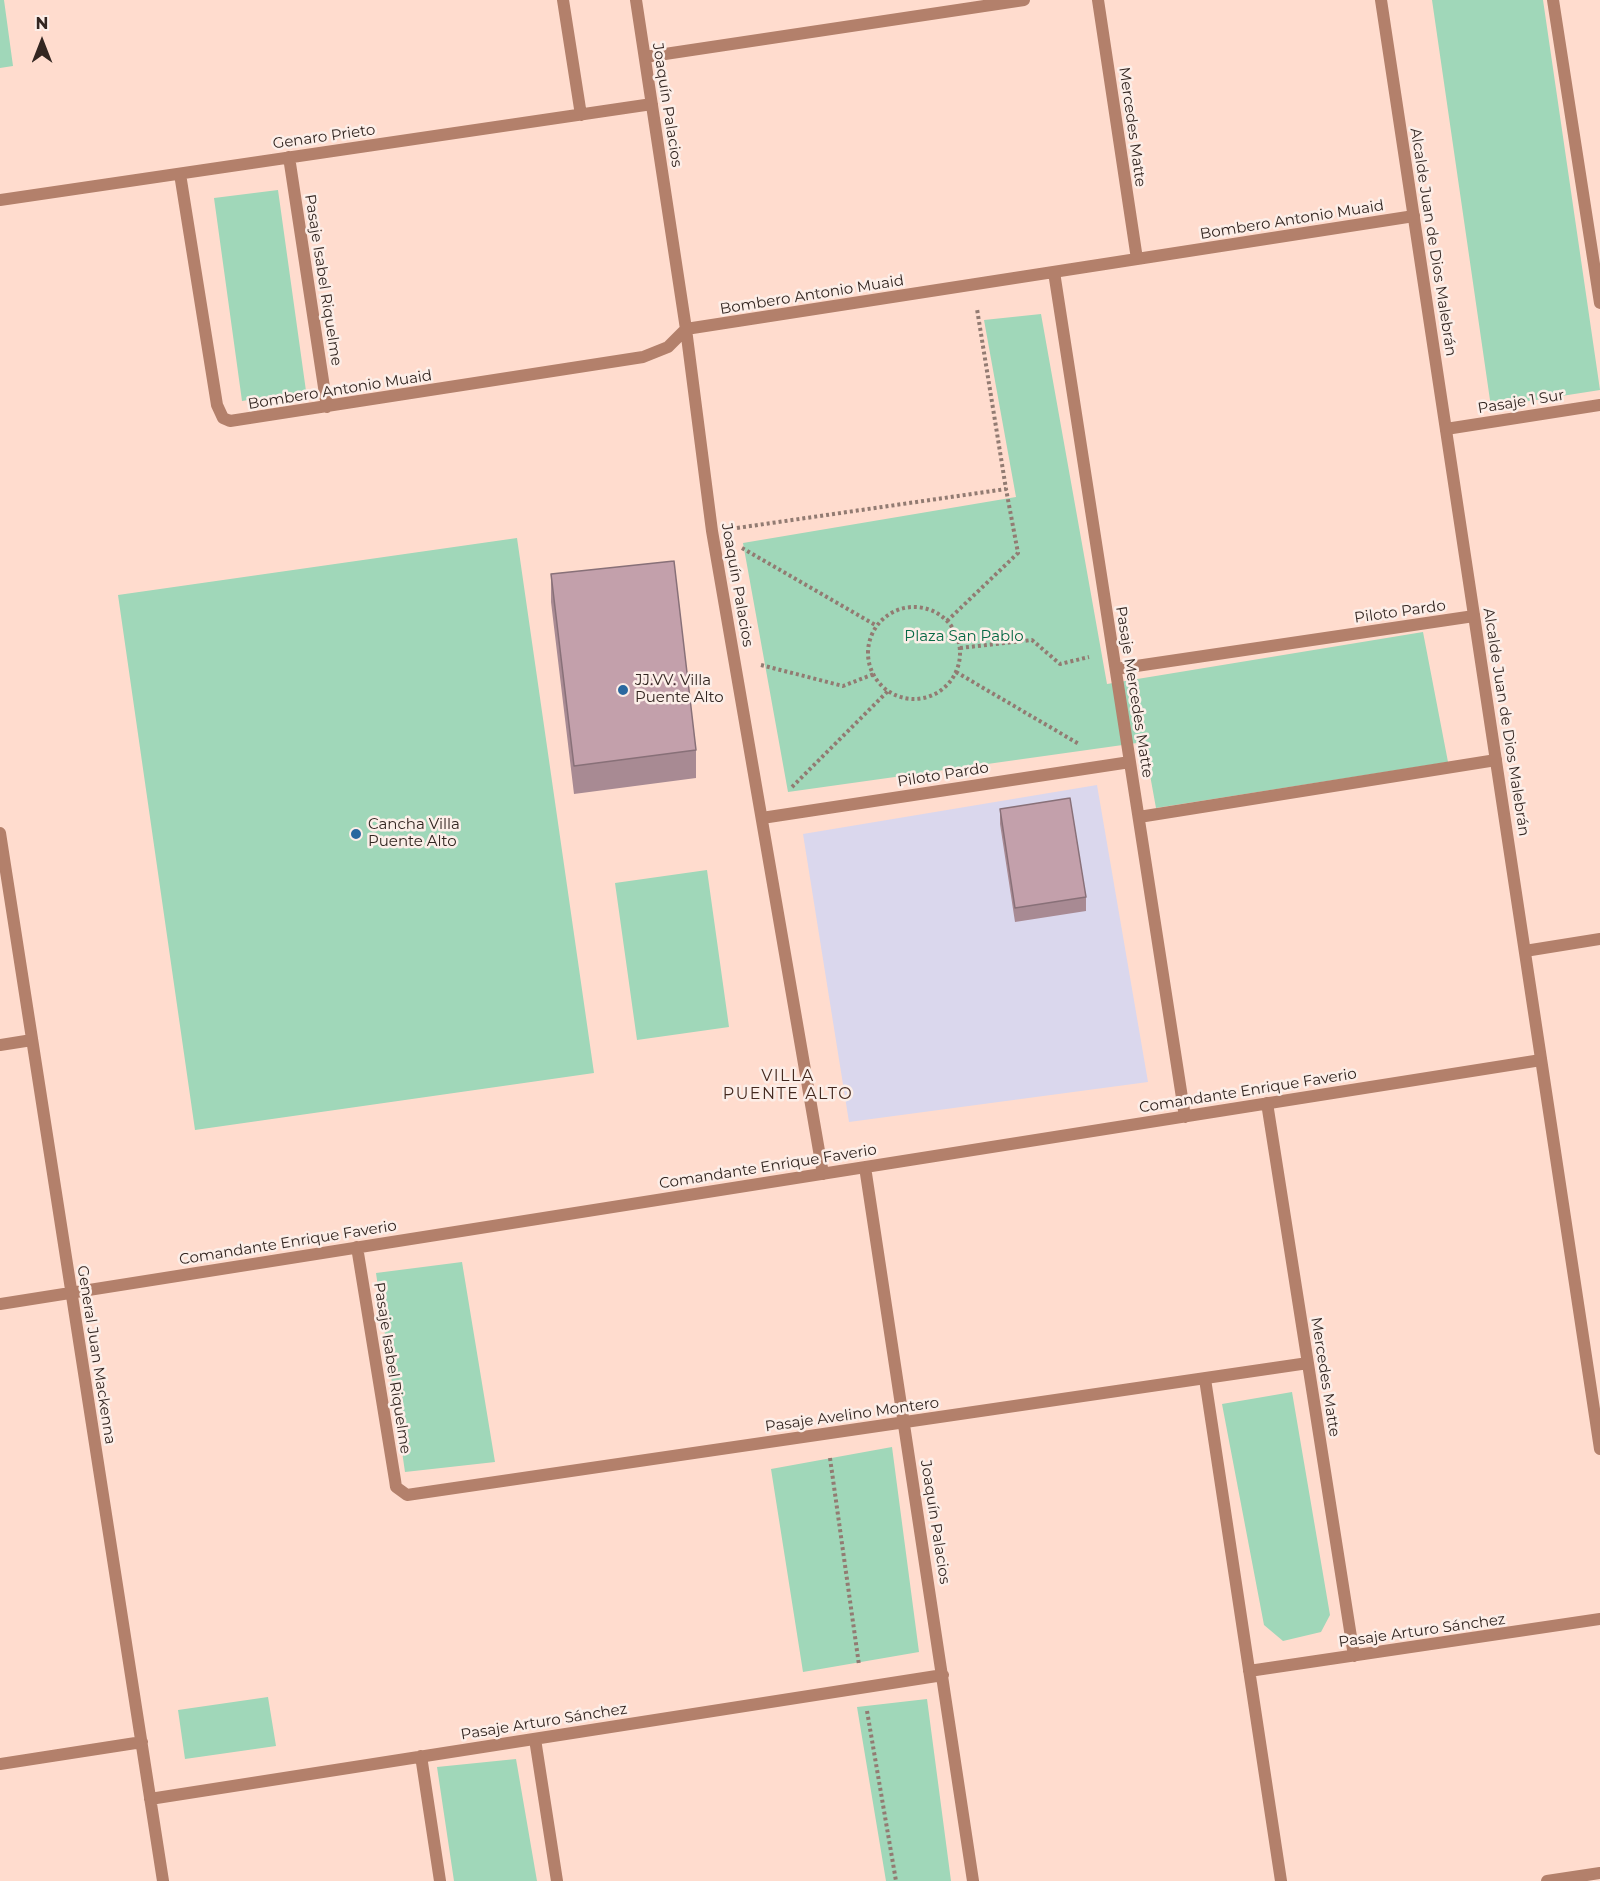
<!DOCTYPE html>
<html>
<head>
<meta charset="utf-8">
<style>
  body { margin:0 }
  #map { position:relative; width:1600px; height:1881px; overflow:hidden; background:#ffdcce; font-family:Montserrat,sans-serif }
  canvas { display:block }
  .north { position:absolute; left:12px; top:12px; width:60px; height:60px; -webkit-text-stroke:4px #fceee8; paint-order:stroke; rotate:0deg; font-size:16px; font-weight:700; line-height:24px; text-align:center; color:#332621 }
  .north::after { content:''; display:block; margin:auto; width:21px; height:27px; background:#332621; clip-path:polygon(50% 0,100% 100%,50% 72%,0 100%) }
</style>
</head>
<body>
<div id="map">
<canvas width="1600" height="1881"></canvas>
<div class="north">N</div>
</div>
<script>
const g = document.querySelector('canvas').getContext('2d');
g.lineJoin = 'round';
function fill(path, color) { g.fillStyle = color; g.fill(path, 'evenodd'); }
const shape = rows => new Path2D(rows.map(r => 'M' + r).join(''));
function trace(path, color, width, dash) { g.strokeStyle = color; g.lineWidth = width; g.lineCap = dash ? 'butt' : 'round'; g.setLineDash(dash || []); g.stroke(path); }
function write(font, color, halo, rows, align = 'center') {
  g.font = font + ' Montserrat,sans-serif'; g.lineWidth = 5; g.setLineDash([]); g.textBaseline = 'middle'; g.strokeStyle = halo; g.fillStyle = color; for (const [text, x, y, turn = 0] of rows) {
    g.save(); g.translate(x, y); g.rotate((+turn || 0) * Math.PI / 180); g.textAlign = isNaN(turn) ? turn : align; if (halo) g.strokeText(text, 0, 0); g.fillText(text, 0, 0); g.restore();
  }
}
fill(shape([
  [1097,785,1148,1082,849,1122,803,834]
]), '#dad7ed');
fill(shape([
  [0,0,4,0,13,66,0,68],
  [1432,0,1543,0,1600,390,1491,407],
  [278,190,306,391,242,401,214,198],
  [1041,314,1107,684,1423,632,1448,762,1156,808,1144,742,788,792,743,543,1016,497,984,320],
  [517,538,594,1073,195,1130,118,595],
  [707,870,729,1027,637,1040,615,883],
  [462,1262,495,1462,405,1472,376,1273],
  [1292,1392,1330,1615,1321,1632,1283,1641,1264,1625,1222,1404],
  [892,1447,919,1652,803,1672,771,1469],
  [268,1697,276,1746,185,1759,178,1710],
  [927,1699,951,1881,886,1881,857,1707],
  [516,1759,537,1881,454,1881,437,1767]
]), '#a0d7b9');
trace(shape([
  [737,528,1006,489,977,309],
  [742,548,877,626],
  '868 653a46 46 0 1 1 92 0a46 46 0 1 1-92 0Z',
  [947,621,1018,553,1006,489],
  [960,648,1032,640,1060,664,1089,657],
  [761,665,843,686,874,674],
  [956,672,1079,744],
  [792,787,888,691],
  [830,1458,859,1665],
  [867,1711,896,1881]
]), '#927b72', 4, [3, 3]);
trace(shape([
  [563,0,581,115],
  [636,0,686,329,712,531,823,1174],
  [1098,0,1137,259],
  [1553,0,1600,303],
  [645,57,1024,0],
  [289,157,327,407],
  [180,174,217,405,223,418,230,421,643,357,668,347,686,329,1414,216],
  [0,200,652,104],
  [1054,272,1185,1117],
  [1446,429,1600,405],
  [1116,669,1474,616],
  [1139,817,1496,760],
  [762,818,1130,762],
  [0,833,163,1881],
  [1525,951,1600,939],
  [0,1045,32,1040],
  [1267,1103,1354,1656],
  [865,1167,973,1881],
  [357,1247,395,1480,396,1487,407,1495,1308,1363],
  [0,1304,1541,1060],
  [1205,1379,1281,1881],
  [1249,1671,1600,1619],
  [535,1739,557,1881],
  [421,1756,440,1881],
  [0,1764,142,1742],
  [150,1799,943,1675],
  [1547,1881,1600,1873]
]), '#b3806b', 12);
trace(shape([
  [1381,0,1600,1449]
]), '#b3806b', 12);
fill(shape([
  [551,574,696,750,696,778,574,794,551,602],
  [1000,809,1086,897,1086,911,1015,922,1000,824]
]), '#a88a93');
const building = shape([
  [674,561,696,750,574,766,551,574,674,561],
  [1070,798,1086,897,1015,908,1000,809,1070,798]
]);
fill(building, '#c3a0ab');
trace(building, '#887078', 1.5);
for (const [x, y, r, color] of [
  [623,690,6,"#2b689f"],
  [356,834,6,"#2b689f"]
]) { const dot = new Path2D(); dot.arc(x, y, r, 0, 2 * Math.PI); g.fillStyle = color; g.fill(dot); trace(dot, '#fceee8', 2); }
write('15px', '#332621', '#fceee8', [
  ["Joaquín Palacios",667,105,81],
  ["Mercedes Matte",1132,127,82],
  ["Genaro Prieto",324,137,-8],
  ["Bombero Antonio Muaid",1292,220,-9],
  ["Alcalde Juan de Dios Malebrán",1433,242,81],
  ["Pasaje Isabel Riquelme",323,280,81],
  ["Bombero Antonio Muaid",812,295,-9],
  ["Bombero Antonio Muaid",340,390,-9],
  ["Pasaje 1 Sur",1521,402,-9],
  ["Joaquín Palacios",737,585,80],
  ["Piloto Pardo",1400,612,-8],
  ["Pasaje Mercedes Matte",1134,692,81],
  ["Alcalde Juan de Dios Malebrán",1506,722,81],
  ["Piloto Pardo",943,775,-9],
  ["Comandante Enrique Faverio",1248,1091,-9],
  ["Comandante Enrique Faverio",768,1167,-9],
  ["Comandante Enrique Faverio",288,1243,-9],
  ["General Juan Mackenna",96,1355,81],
  ["Pasaje Isabel Riquelme",392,1368,81],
  ["Mercedes Matte",1325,1377,81],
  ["Pasaje Avelino Montero",852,1415,-8],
  ["Joaquín Palacios",935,1522,81],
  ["Pasaje Arturo Sánchez",1422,1631,-8],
  ["Pasaje Arturo Sánchez",544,1722,-9]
]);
write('15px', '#056844', '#fceee8', [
  ["Plaza San Pablo",964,637]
]);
write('15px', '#332621', '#fceee8', [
  ["JJ.VV. Villa",635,681],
  ["Puente Alto",635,698],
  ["Cancha Villa",368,825],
  ["Puente Alto",368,842]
], 'left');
g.letterSpacing = '1.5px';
write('16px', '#44291f', '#fceee8', [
  ["VILLA",788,1076],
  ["PUENTE ALTO",788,1094]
]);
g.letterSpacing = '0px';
</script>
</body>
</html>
